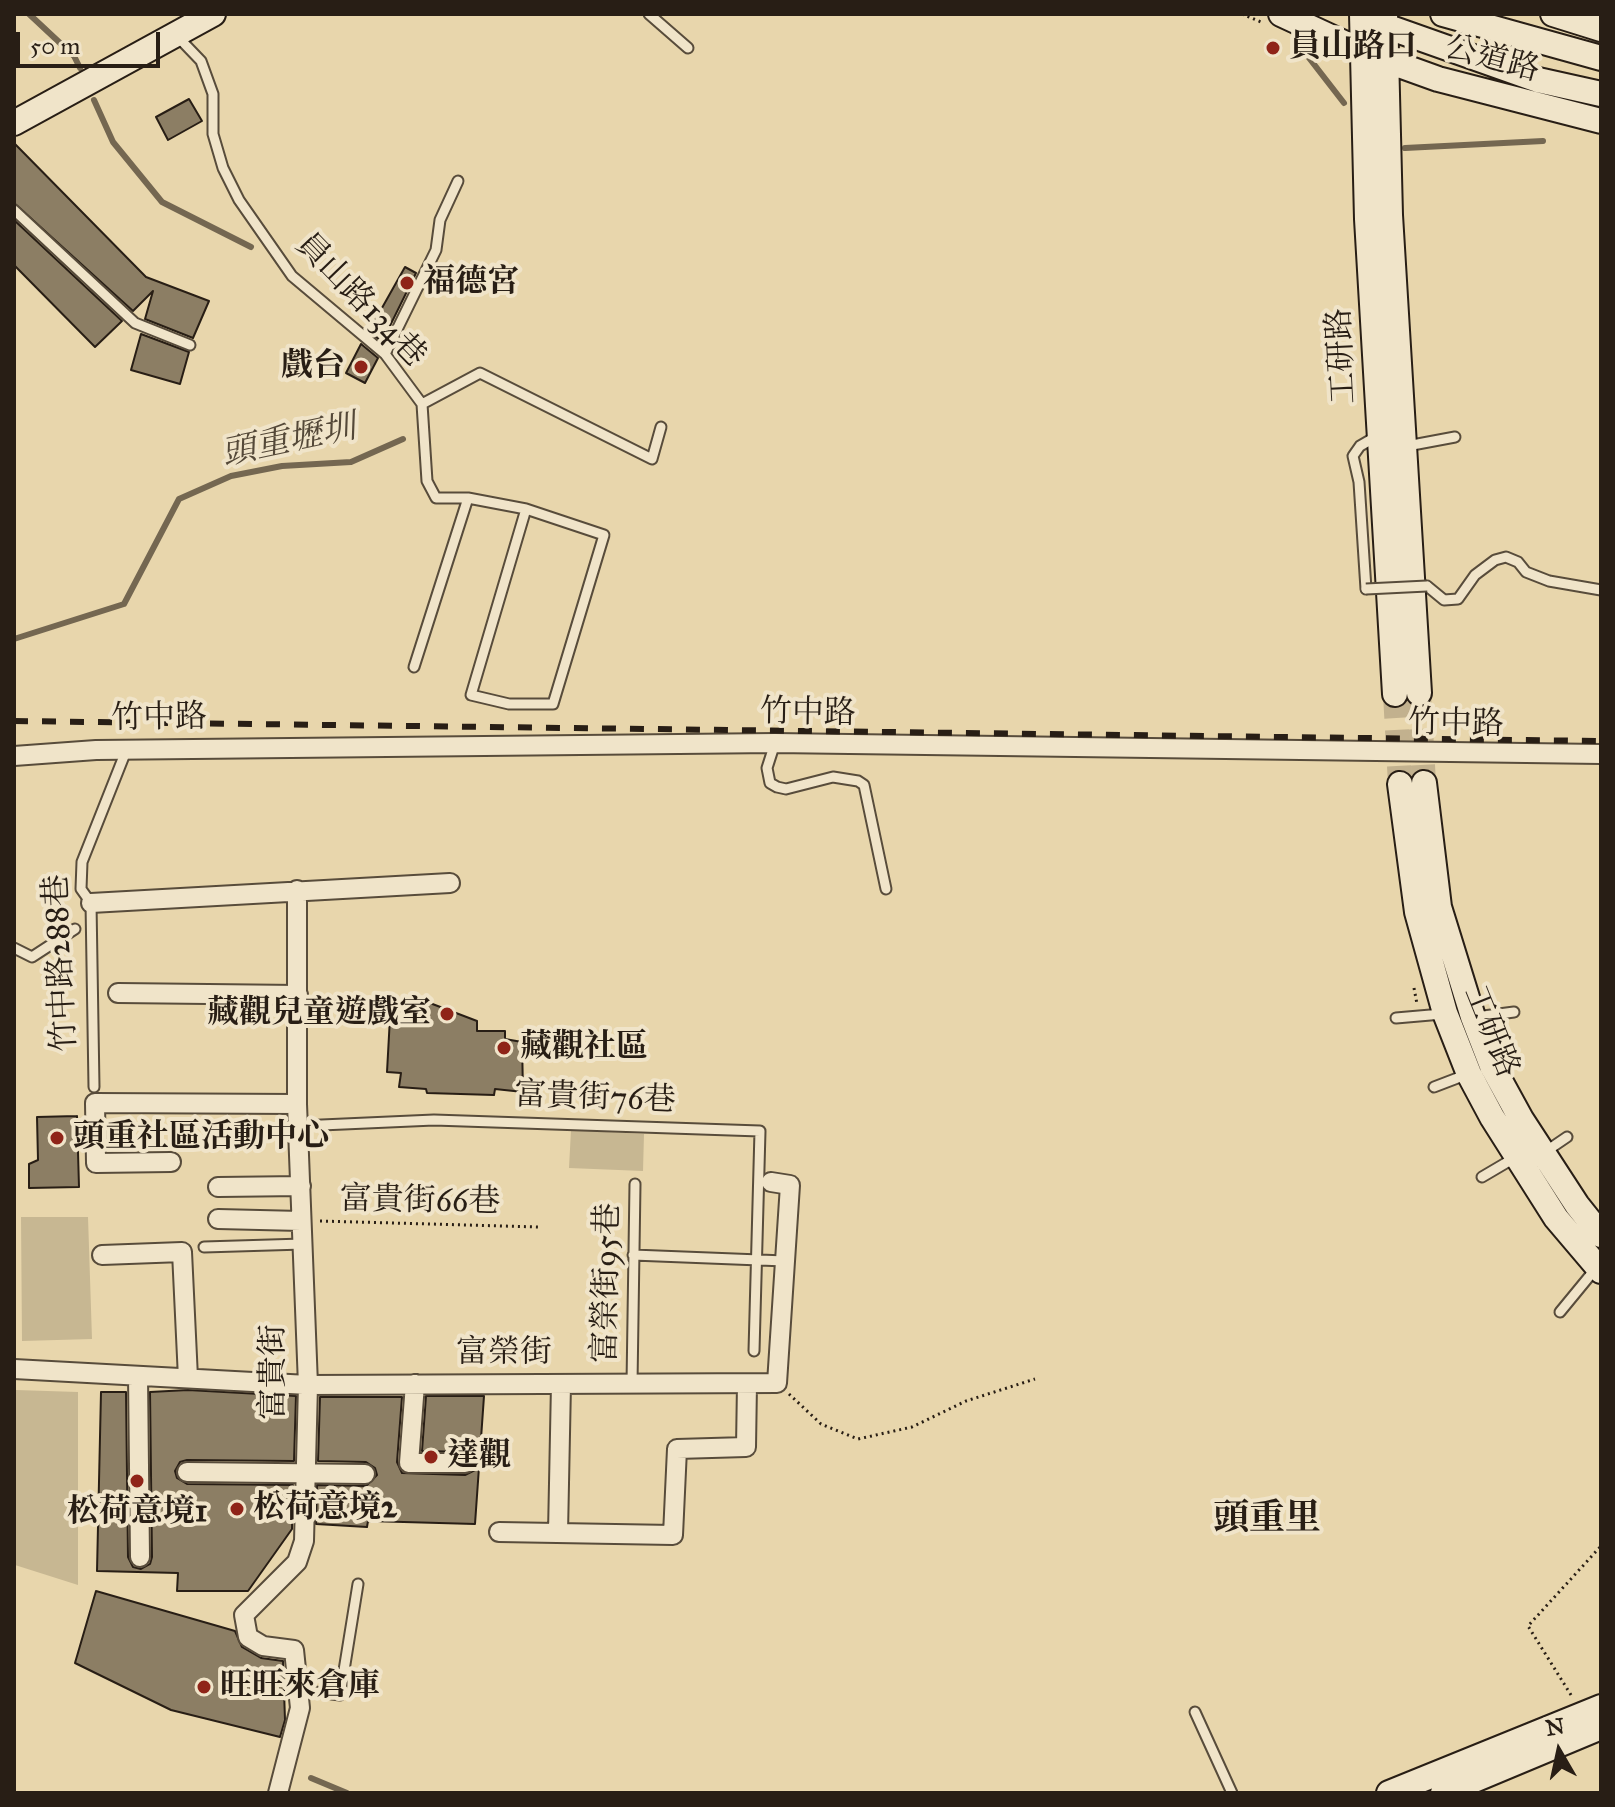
<!DOCTYPE html>
<html>
<head>
<meta charset="utf-8">
<style>
  body { margin:0 }
  #map { position:relative; width:1615px; height:1807px; overflow:hidden; background:#e8d6ac; font-family:"IM FELL Great Primer",serif }
  canvas { display:block }
  .frame { position:absolute; inset:0; border:16px solid #281e15; pointer-events:none }
  .north { position:absolute; left:1519px; top:1711px; width:80px; height:80px; -webkit-text-stroke:6px #f0e4c9; paint-order:stroke; rotate:351deg; font-size:22px; font-weight:700; line-height:32px; text-align:center; color:#281e15 }
  .north::after { content:''; display:block; margin:auto; width:28px; height:36px; background:#281e15; clip-path:polygon(50% 0,100% 100%,50% 72%,0 100%) }
  .scale { position:absolute; left:16px; top:32px; width:144px; height:36px; box-sizing:border-box; border:4px solid #281e15; border-top:0; padding-left:10px; font-size:24px; line-height:28px; white-space:nowrap; color:#281e15; -webkit-text-stroke:6px #f0e4c9; paint-order:stroke }
</style>
</head>
<body>
<div id="map">
<canvas width="1615" height="1807"></canvas>
<div class="frame"></div>
<div class="north">N</div>
<div class="scale">50 m</div>
</div>
<script>
const g = document.querySelector('canvas').getContext('2d');
g.lineJoin = 'round';
function fill(path, color) { g.fillStyle = color; g.fill(path, 'evenodd'); }
const shape = rows => new Path2D(rows.map(r => 'M' + r).join(''));
function trace(path, color, width, dash) { g.strokeStyle = color; g.lineWidth = width; g.lineCap = dash ? 'butt' : 'round'; g.setLineDash(dash || []); g.stroke(path); }
function write(font, color, halo, rows, align = 'center') {
  g.font = font + ' "IM FELL Great Primer","Noto Serif TC",serif'; g.lineWidth = 8; g.setLineDash([]); g.textBaseline = 'middle'; g.strokeStyle = halo; g.fillStyle = color; for (const [text, x, y, turn = 0] of rows) {
    g.save(); g.translate(x, y); g.rotate((+turn || 0) * Math.PI / 180); g.textAlign = isNaN(turn) ? turn : align; if (halo) g.strokeText(text, 0, 0); g.fillText(text, 0, 0); g.restore();
  }
}
fill(shape([
  [571,1130,644,1134,643,1171,569,1168],
  [21,1217,88,1217,92,1339,22,1341],
  [16,1390,78,1392,78,1585,15,1565]
]), '#c7b792');
trace(shape([
  [29,14,74,56,80,68],
  [1306,54,1344,103],
  [94,100,113,142,162,202,251,247],
  [1405,148,1543,141],
  [14,639,124,604,179,499,231,476,282,466,351,462,403,439],
  [311,1778,347,1793]
]), '#746751', 6);
const building = shape([
  [189,99,202,121,168,140,156,117,189,99],
  [14,143,146,277,209,301,193,338,145,319,153,291,133,311,14,203,14,143],
  [14,220,122,321,95,347,14,265,14,220],
  [405,267,416,273,382,342,369,331,405,267],
  [141,334,189,352,180,384,131,370,141,334],
  [361,344,378,358,365,383,346,373,361,344],
  [391,999,422,1000,477,1021,477,1031,505,1031,505,1039,522,1042,523,1092,495,1089,494,1095,427,1093,426,1089,399,1087,401,1073,387,1072,391,999],
  [77,1116,79,1187,29,1188,29,1164,38,1160,37,1117,77,1116],
  [188,1390,296,1396,294,1461,187,1460,180,1462,175,1471,177,1478,187,1484,293,1485,292,1529,248,1591,177,1591,178,1573,97,1571,101,1392,126,1392,128,1557,133,1567,141,1569,150,1564,152,1557,150,1392,188,1390],
  [426,1396,484,1396,475,1524,368,1521,367,1527,316,1524,317,1485,366,1486,377,1475,375,1468,366,1462,318,1461,320,1397,402,1397,397,1462,402,1473,465,1475,475,1470,476,1458,470,1452,422,1451,426,1396],
  [96,1591,235,1631,242,1647,261,1658,283,1661,285,1720,280,1737,171,1710,75,1663,96,1591]
]);
fill(building, '#8c7e64');
trace(building, '#281e15', 2);
trace(shape([
  [1419,693,1424,783],
  [1395,694,1400,784]
]), '#c2b18e', 24, [24, 12]);
const lane = shape([
  [649,14,688,48],
  [177,36,201,61,213,94,213,134,223,168,239,200,292,276,385,354,422,404,427,481,436,498,468,498,526,509,604,535,553,704,509,704,471,695,526,509],
  [14,210,135,323,190,345],
  [385,354,436,250,440,220,458,181],
  [422,404,480,373,652,459,661,427],
  [1407,446,1455,437],
  [1427,586,1444,600,1458,599,1475,575,1495,560,1506,557,1518,562,1526,572,1549,581,1601,590],
  [1366,589,1359,482,1353,456,1360,446,1379,435],
  [414,667,468,498],
  [775,743,767,768,770,783,777,787,786,789,833,777,858,781,864,785,886,889],
  [14,948,32,957,75,929],
  [1476,1017,1514,1012],
  [1396,1018,1442,1014],
  [94,1087,91,903,81,889,82,862,126,751],
  [1434,1087,1468,1074],
  [299,1126,434,1120,760,1131,754,1351],
  [1545,1152,1567,1137],
  [1482,1177,1516,1157],
  [204,1247,303,1244],
  [633,1255,785,1261],
  [1560,1312,1597,1267],
  [632,1384,635,1184],
  [298,1690,340,1695,358,1584],
  [1195,1712,1232,1793]
]);
const street = shape([
  [14,756,96,750,775,743,1601,754],
  [91,903,450,883],
  [118,993,298,995],
  [171,1162,96,1163,95,1103,297,1104],
  [218,1187,301,1186],
  [218,1219,301,1221],
  [102,1255,182,1252,188,1378],
  [14,1369,308,1385,777,1383,790,1185,771,1182],
  [138,1376,140,1557],
  [415,1384,409,1463,465,1463],
  [187,1472,365,1474],
  [499,1532,673,1535,677,1449,746,1447,747,1384],
  [558,1533,561,1384],
  [278,1793,300,1708,294,1650,263,1646,248,1637,244,1615,297,1562,304,1541,308,1385,297,1104,297,890]
]);
const secondary = shape([
  [1281,14,1363,52,1438,79,1601,121],
  [1362,14,1367,219,1395,694],
  [1385,14,1390,215,1419,693],
  [1443,14,1601,58],
  [1553,14,1601,29],
  [1374,22,1538,80,1601,94],
  [14,123,213,14],
  [1424,783,1439,907,1473,1017,1492,1066,1521,1119,1577,1205,1601,1235],
  [1400,784,1417,912,1445,1013,1469,1074,1492,1117,1556,1218,1601,1271],
  [1389,1793,1601,1707],
  [1443,1793,1601,1727]
]);
trace(lane, '#584c3b', 13);
trace(street, '#584c3b', 22);
trace(secondary, '#281e15', 28);
trace(shape([
  [1242,14,1261,22],
  [1414,988,1417,1004],
  [320,1221,539,1227],
  [789,1394,821,1424,858,1439,912,1427,966,1401,1035,1379],
  [1571,1695,1528,1626,1601,1546]
]), '#281e15', 3, [2, 4]);
trace(lane, '#f0e4c9', 9);
trace(street, '#f0e4c9', 18);
trace(secondary, '#f0e4c9', 24);
trace(shape([
  [14,721,1601,741]
]), '#281e15', 6, [14, 14]);
const laneBridge = shape([
  [1366,589,1427,586]
]);
trace(laneBridge, '#584c3b', 13, []);
trace(laneBridge, '#f0e4c9', 9);
for (const [x, y, r, color] of [
  [1273,48,8,"#8f2418"],
  [407,283,8,"#8f2418"],
  [361,367,8,"#8f2418"],
  [447,1014,8,"#8f2418"],
  [504,1048,8,"#8f2418"],
  [57,1138,8,"#8f2418"],
  [431,1457,8,"#8f2418"],
  [137,1481,8,"#8f2418"],
  [237,1509,8,"#8f2418"],
  [204,1687,8,"#8f2418"]
]) { const dot = new Path2D(); dot.arc(x, y, r, 0, 2 * Math.PI); g.fillStyle = color; g.fill(dot); trace(dot, '#f0e4c9', 3); }
write('bold 32px', '#281e15', '#f0e4c9', [
  ["員山路口",1289,48],
  ["福德宮",423,283],
  ["戲台",345,367,"right"],
  ["藏觀兒童遊戲室",431,1014,"right"],
  ["藏觀社區",520,1048],
  ["頭重社區活動中心",73,1138],
  ["達觀",447,1457],
  ["松荷意境2",253,1509],
  ["松荷意境1",137,1513,"center"],
  ["旺旺來倉庫",220,1687]
], 'left');
write('32px', '#281e15', '#f0e4c9', [
  ["公道路",1492,60,15],
  ["員山路134巷",360,301,46],
  ["工研路",1343,356,-93],
  ["竹中路",808,714,1],
  ["竹中路",159,719,-1],
  ["竹中路",1456,725,1],
  ["竹中路288巷",62,963,-93],
  ["工研路",1490,1032,68],
  ["富貴街76巷",595,1099,2],
  ["富貴街66巷",420,1202,1],
  ["富榮街95巷",608,1283,-89],
  ["富榮街",504,1354],
  ["富貴街",275,1372,-90]
]);
write('italic 34px', '#544838', '#f0e4c9', [
  ["頭重壢圳",289,442,-12]
]);
write('bold 36px', '#281e15', '#f0e4c9', [
  ["頭重里",1267,1520]
]);
</script>
</body>
</html>
